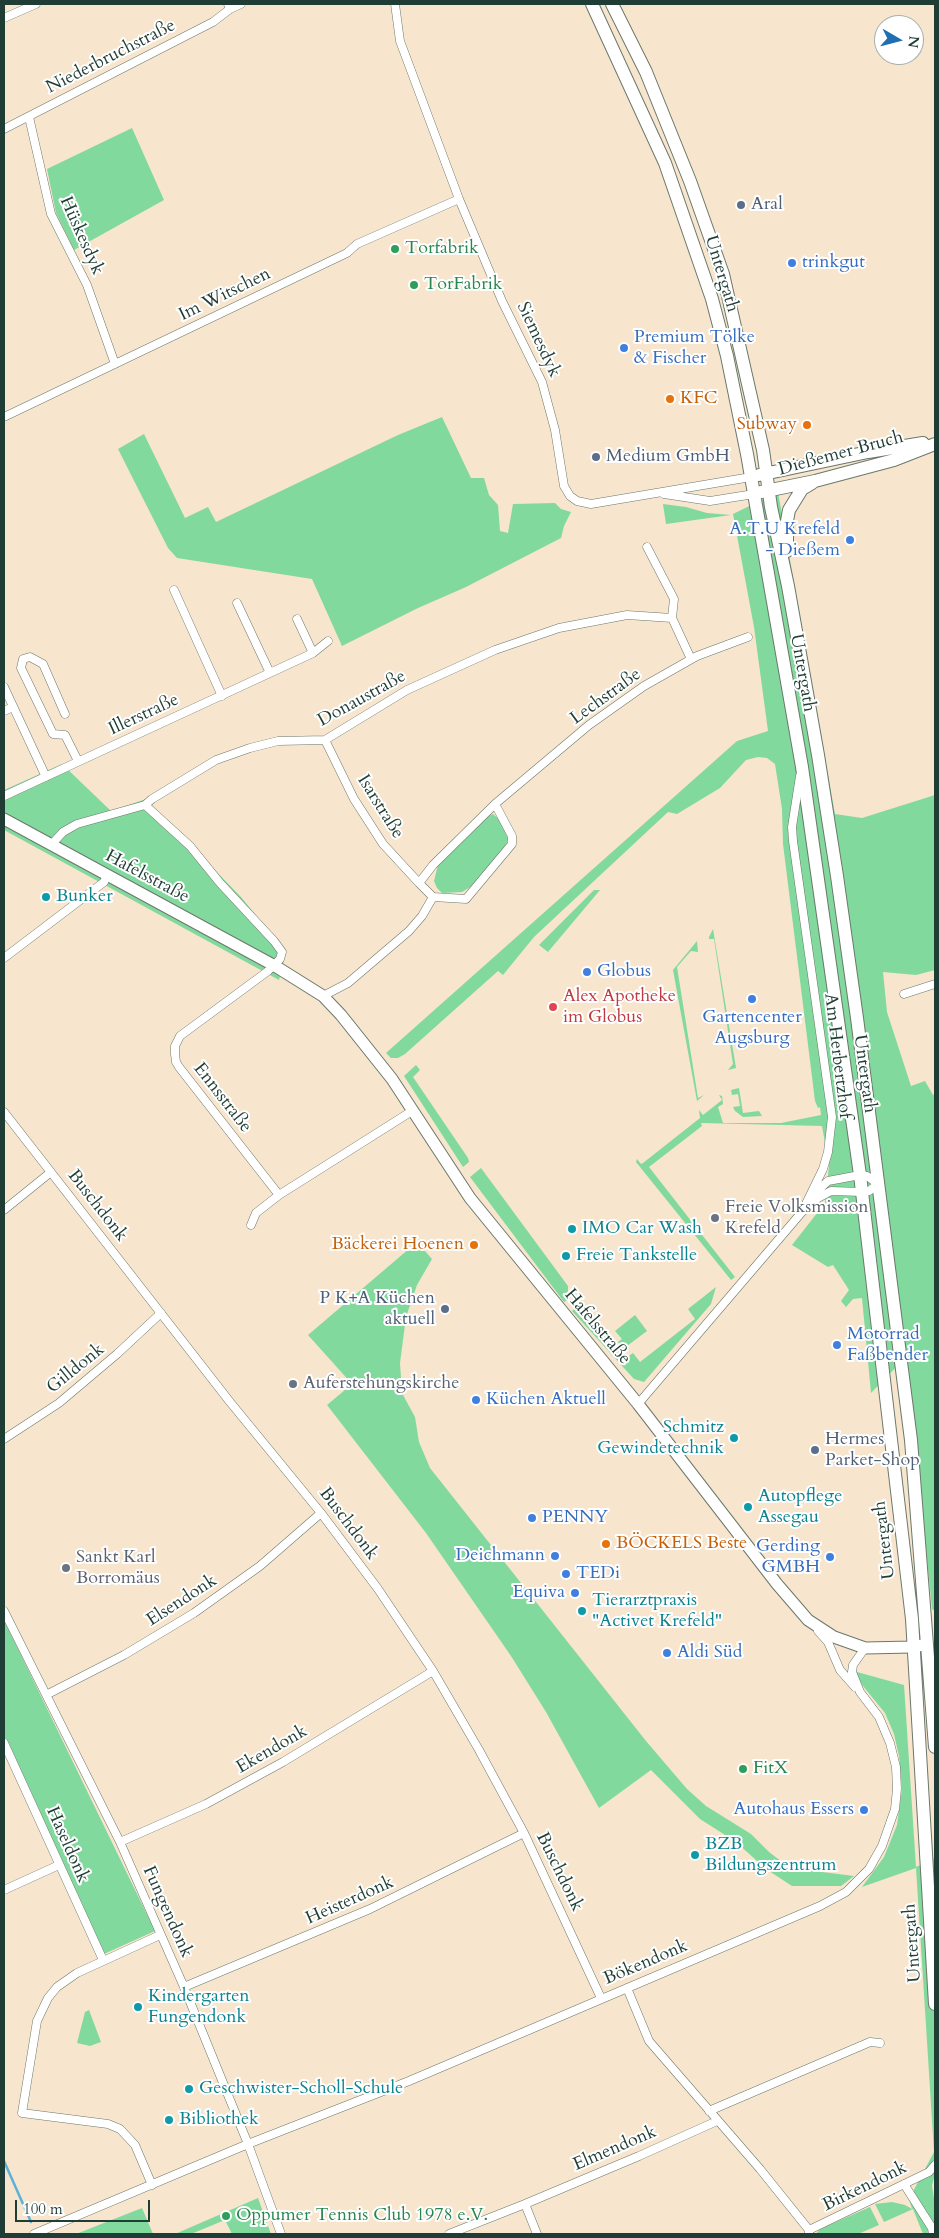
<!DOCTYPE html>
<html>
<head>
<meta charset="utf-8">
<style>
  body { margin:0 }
  #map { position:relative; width:939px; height:2238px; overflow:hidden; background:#f7e5ce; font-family:Cardo,serif }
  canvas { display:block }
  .frame { position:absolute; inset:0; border:5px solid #1f3d34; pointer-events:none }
  .north { position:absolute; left:874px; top:15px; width:50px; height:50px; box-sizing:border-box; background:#fff; border:1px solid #a5b1ae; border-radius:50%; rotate:98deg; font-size:14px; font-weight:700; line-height:20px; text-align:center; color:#1f3d34 }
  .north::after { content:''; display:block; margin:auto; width:18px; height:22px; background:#1f6fb2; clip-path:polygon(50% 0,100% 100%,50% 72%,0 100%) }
  .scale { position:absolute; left:15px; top:2200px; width:135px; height:22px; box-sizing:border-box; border:2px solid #1f3d34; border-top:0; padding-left:6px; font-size:15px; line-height:18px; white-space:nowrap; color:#1f3d34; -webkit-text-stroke:4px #fff; paint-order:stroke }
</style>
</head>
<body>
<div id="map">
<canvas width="939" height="2238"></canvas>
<div class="frame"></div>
<div class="north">N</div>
<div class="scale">100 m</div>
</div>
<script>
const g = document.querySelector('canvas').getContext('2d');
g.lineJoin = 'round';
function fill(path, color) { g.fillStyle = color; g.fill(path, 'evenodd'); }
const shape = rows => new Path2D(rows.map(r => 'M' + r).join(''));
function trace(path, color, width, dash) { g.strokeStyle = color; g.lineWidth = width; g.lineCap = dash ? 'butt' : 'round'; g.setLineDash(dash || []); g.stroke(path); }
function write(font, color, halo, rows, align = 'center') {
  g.font = font + ' Cardo,serif'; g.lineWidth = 4; g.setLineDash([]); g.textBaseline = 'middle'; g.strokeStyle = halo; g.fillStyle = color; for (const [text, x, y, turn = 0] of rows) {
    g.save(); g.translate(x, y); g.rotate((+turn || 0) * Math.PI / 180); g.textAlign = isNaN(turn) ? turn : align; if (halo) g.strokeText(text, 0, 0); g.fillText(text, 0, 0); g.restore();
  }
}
fill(shape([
  [132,128,164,200,74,250,56,213,47,169],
  [442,417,471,478,484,478,489,495,498,505,500,531,508,533,513,504,555,503,561,509,571,512,564,526,561,538,466,587,418,608,342,646,312,579,177,558,168,548,118,449,144,434,185,518,208,507,216,522,398,435],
  [778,492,835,814,862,818,935,795,935,970,916,975,883,972,887,1012,911,1086,925,1081,933,1095,935,1094,935,1611,932,1609,907,1356,871,1393,862,1298,853,1299,846,1307,841,1301,849,1290,833,1265,828,1267,792,1245,825,1203,829,1166,822,1126,701,1123,702,1126,649,1167,735,1277,731,1280,636,1162,637,1159,641,1164,643,1163,700,1118,699,1110,703,1115,722,1100,719,1095,722,1096,723,1104,718,1107,723,1123,781,1123,821,1115,820,1107,818,1108,815,1101,783,844,782,809,775,764,767,758,758,757,746,760,720,788,677,814,668,812,534,937,503,975,498,971,405,1054,398,1058,391,1058,386,1053,737,741,768,731,754,627,733,514],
  [663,504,686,507,707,513,731,515,666,524],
  [62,764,111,811,146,799,241,897,286,952,279,980,4,830,4,790],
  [493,814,501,821,508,839,505,847,472,886,462,892,442,893,437,888,434,881,438,865,488,816],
  [594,890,600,890,548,952,539,945],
  [713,929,736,1068,728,1070,733,1064,714,939,709,939,709,937],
  [697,941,698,952,691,951,677,967,698,1098,704,1095,697,1101,673,970],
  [416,1065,420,1070,413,1077,468,1158,469,1162,463,1167,404,1076],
  [739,1088,743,1113,759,1111,762,1116,743,1117,735,1111,733,1107,740,1106,738,1094,732,1095,731,1090],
  [481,1168,568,1286,568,1298,566,1301,564,1302,470,1177],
  [417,1242,432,1259,417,1285,406,1317,400,1363,402,1393,415,1417,419,1442,430,1468,646,1741,687,1789,706,1806,751,1834,769,1852,790,1868,854,1876,841,1886,792,1886,766,1869,736,1842,700,1819,651,1770,599,1808,546,1712,511,1656,426,1533,327,1405,352,1384,308,1335],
  [716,1287,711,1304,644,1382,634,1379,572,1311,576,1307,582,1308,623,1360,633,1353,640,1362,695,1319,688,1309],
  [635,1315,647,1331,623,1349,618,1342,622,1339,615,1331],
  [4,1620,155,1931,104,1954,4,1736],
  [857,1672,904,1685,916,1867,935,1858,935,2173,932,2186,935,2204,935,2234,923,2234,913,2209,884,2222,875,2204,892,2202,905,2205,912,2209,909,2199,934,2152,916,1868,862,1887,884,1857,897,1825,902,1789,899,1756,894,1734,885,1713,863,1686,857,1676],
  [89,2010,101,2042,90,2046,77,2043,85,2012],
  [258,2198,271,2234,232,2234,225,2220,191,2234,175,2234],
  [870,2207,879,2225,858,2234,816,2234,820,2229],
  [142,2208,153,2234,76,2234]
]), '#82d99d');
trace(shape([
  [4,2161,31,2222]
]), '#5eb0d9', 2.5);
const street = shape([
  [395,4,400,41,459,199,502,301,542,382,555,430,564,486,570,496,577,501,591,504,751,477],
  [230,9,241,4],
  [4,18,36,4],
  [29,117,51,214,87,285,115,364],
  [4,129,213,22,230,9,228,4],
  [4,417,347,253,357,244,459,199],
  [664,494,710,501,754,494],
  [647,547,674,599,672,618],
  [174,590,222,696],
  [237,603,270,673],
  [297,619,313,653],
  [4,687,46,777],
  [4,711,13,707],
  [65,714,43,664,30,657,23,659,21,668,53,734,65,735,78,761],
  [325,740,354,799,383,844,419,883],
  [4,796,313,653,328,641],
  [145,805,190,846,220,883,274,941,282,952,280,959,268,971,180,1036,175,1046,175,1054,176,1062,179,1067,279,1195,412,1111],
  [51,845,63,832,77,824,145,805,152,799,216,760,250,748,278,741,325,740,407,690,495,650,559,628,627,615,672,618,691,659],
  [433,897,466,899,512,844,512,836,495,804],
  [4,958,104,882,107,876],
  [904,994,935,984],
  [323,996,348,983,409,931,422,916,433,897,419,883,433,865,495,804,589,725,644,686,697,656,748,637],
  [4,1112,230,1402,321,1513,378,1589,433,1671,479,1750,524,1833,601,1998],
  [860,1175,867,1176,878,1184,869,1191,862,1192,831,1191,818,1198,802,1212,814,1194,828,1181,860,1175],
  [4,1210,51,1172],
  [251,1225,256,1213,279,1195],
  [638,1404,802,1212,823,1169,828,1152,832,1117,793,841,792,827,800,776],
  [4,1439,59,1403,117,1354,161,1313],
  [4,1611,120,1842,184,1987,248,2144,281,2234],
  [818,1631,828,1642,840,1670,855,1687],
  [46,1695,124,1655,194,1613,260,1566,321,1513],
  [4,1743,103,1960],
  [120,1842,206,1804,283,1762,433,1671],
  [4,1890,59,1865],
  [184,1987,370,1909,524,1833],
  [627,1988,649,2041,760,2169,809,2230],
  [709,2111,870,2042,880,2043],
  [904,2184,932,2228,933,2234],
  [152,2185,135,2145,120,2129,108,2124,22,2113,37,2021,48,1998,57,1987,77,1973,160,1935],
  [525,2204,639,2156,717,2121],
  [34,2234,248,2144,409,2081,820,1906,846,1892,869,1869,882,1846,895,1809,897,1789,896,1767,890,1743,879,1717,860,1692,852,1672,853,1665,865,1648],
  [449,2234,525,2204,537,2234],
  [809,2234,809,2230,929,2172,935,2165]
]);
const secondary = shape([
  [4,819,275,966,323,996,341,1015,392,1079,470,1198,638,1404,777,1584,808,1620,834,1637,865,1648,912,1647,923,1645]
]);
const primary = shape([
  [592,4,665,163,712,299,727,356,747,454,802,767,860,1175,912,1619,935,2004],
  [612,4,646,72,690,181,723,274,763,450,771,507,788,586,818,755,837,876,857,1018,911,1440,935,1747],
  [759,475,868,452,923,443],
  [761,492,815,481,894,460,935,444],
  [787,551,787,521,789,510,802,489,812,483]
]);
trace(street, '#6b786a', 9);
trace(secondary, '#6b786a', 13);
trace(primary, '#6b786a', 14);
trace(street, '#fff', 8);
trace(secondary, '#fff', 11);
trace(primary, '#fff', 12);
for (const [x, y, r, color] of [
  [741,205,5,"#5c6f8a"],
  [395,249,5,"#2e9e5b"],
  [792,263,5,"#3f7fe0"],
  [414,285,5,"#2e9e5b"],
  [624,348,5,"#3f7fe0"],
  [670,399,5,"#e8710a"],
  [807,425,5,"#e8710a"],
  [596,457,5,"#5c6f8a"],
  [850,540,5,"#3f7fe0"],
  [46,897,5,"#0f9aa8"],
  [587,972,5,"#3f7fe0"],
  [752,999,5,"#3f7fe0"],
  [553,1007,5,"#e0444e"],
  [715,1218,5,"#6b7280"],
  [572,1229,5,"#0f9aa8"],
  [474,1245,5,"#e8710a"],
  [566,1256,5,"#0f9aa8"],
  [445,1309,5,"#5c6f8a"],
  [837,1345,5,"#3f7fe0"],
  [293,1384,5,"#6b7280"],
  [476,1400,5,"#3f7fe0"],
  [734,1438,5,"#0f9aa8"],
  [815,1450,5,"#5c6f8a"],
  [748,1507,5,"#0f9aa8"],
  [532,1518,5,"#3f7fe0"],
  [606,1544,5,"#e8710a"],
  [555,1556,5,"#3f7fe0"],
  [830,1557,5,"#3f7fe0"],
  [66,1568,5,"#6b7280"],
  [566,1574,5,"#3f7fe0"],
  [575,1593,5,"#3f7fe0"],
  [582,1611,5,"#0f9aa8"],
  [667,1653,5,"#3f7fe0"],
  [743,1769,5,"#2e9e5b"],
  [864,1810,5,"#3f7fe0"],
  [695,1855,5,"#0f9aa8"],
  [138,2007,5,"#0f9aa8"],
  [189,2089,5,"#0f9aa8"],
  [169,2120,5,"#0f9aa8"],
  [226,2216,5,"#2e9e5b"]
]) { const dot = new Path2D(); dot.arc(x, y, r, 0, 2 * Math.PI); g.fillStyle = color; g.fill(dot); trace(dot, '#fff', 2); }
write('18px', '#1f3d34', '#fff', [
  ["Niederbruchstraße",111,57,-27],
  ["Hüskesdyk",81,236,66],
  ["Untergath",721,274,73],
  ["Im Witschen",225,295,-26],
  ["Siemesdyk",538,340,65],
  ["Dießemer Bruch",841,454,-15],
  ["Untergath",802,673,80],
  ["Lechstraße",606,697,-36],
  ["Donaustraße",362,699,-29],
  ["Illerstraße",144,715,-25],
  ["Isarstraße",380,807,58],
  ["Hafelsstraße",147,877,28],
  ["Am Herbertzhof",837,1056,83],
  ["Untergath",864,1074,82],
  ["Ennsstraße",222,1098,52],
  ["Buschdonk",97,1206,52],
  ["Hafelsstraße",597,1327,50],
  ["Gilldonk",76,1369,-39],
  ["Buschdonk",348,1524,53],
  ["Untergath",885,1540,-97],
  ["Elsendonk",182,1601,-33],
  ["Ekendonk",272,1750,-30],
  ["Haseldonk",67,1845,66],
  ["Buschdonk",559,1872,64],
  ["Heisterdonk",350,1901,-24],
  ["Fungendonk",167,1912,66],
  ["Untergath",913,1943,-94],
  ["Bökendonk",646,1963,-23],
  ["Elmendonk",615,2149,-23],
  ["Birkendonk",865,2187,-26]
]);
write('18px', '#4e5e75', '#fff', [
  ["Aral",751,205],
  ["Medium GmbH",606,457],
  ["P K+A Küchen",435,1299,"right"],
  ["aktuell",435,1320,"right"],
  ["Hermes",825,1440],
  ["Parket-Shop",825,1461]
], 'left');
write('18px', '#27864d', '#fff', [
  ["Torfabrik",405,249],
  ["TorFabrik",424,285],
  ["FitX",753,1769],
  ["Oppumer Tennis Club 1978 e.V.",236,2216]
], 'left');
write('18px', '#366cbe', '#fff', [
  ["trinkgut",802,263],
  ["Premium Tölke",634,338],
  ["& Fischer",634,359],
  ["A.T.U Krefeld",840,530,"right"],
  ["- Dießem",840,551,"right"],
  ["Globus",597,972],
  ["Gartencenter",752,1018,"center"],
  ["Augsburg",752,1039,"center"],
  ["Motorrad",847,1335],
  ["Faßbender",847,1356],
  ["Küchen Aktuell",486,1400],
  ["PENNY",542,1518],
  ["Gerding",820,1547,"right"],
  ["GMBH",820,1568,"right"],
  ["Deichmann",545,1556,"right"],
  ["TEDi",576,1574],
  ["Equiva",565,1593,"right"],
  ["Aldi Süd",677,1653],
  ["Autohaus Essers",854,1810,"right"]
], 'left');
write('18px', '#c56008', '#fff', [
  ["KFC",680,399],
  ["Subway",797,425,"right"],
  ["Bäckerei Hoenen",464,1245,"right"],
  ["BÖCKELS Beste",616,1544]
], 'left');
write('18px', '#0d838f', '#fff', [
  ["Bunker",56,897],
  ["IMO Car Wash",582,1229],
  ["Freie Tankstelle",576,1256],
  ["Schmitz",724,1428,"right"],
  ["Gewindetechnik",724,1449,"right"],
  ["Autopflege",758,1497],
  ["Assegau",758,1518],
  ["Tierarztpraxis",592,1601],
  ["\"Activet Krefeld\"",592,1622],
  ["BZB",705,1845],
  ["Bildungszentrum",705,1866],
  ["Kindergarten",148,1997],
  ["Fungendonk",148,2018],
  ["Geschwister-Scholl-Schule",199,2089],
  ["Bibliothek",179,2120]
], 'left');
write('18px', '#be3a42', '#fff', [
  ["Alex Apotheke",563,997],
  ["im Globus",563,1018]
], 'left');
write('18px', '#5b616d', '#fff', [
  ["Freie Volksmission",725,1208],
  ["Krefeld",725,1229],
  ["Auferstehungskirche",303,1384],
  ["Sankt Karl",76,1558],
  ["Borromäus",76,1579]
], 'left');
</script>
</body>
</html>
